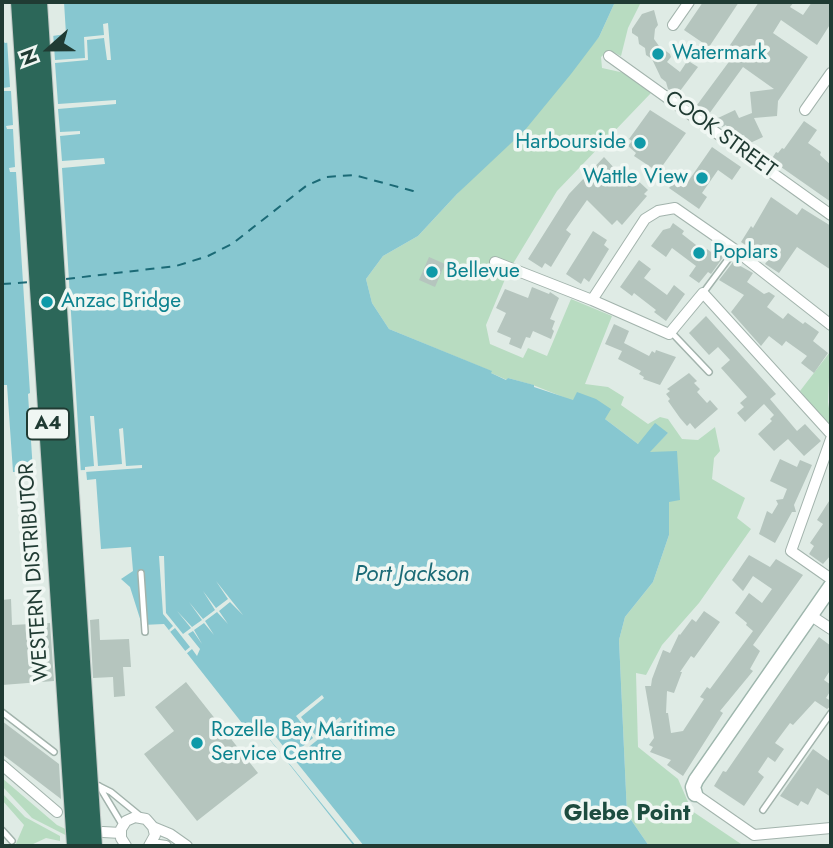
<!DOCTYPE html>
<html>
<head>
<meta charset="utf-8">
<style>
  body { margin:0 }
  #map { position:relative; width:833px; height:848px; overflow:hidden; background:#dfebe5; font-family:Jost,sans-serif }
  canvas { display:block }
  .frame { position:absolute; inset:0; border:4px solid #203b33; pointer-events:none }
  .north { position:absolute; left:14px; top:14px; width:70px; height:70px; -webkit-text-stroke:5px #f0f7f3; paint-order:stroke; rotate:249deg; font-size:19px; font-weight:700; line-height:28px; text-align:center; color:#203b33 }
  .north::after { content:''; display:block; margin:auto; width:24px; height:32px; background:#203b33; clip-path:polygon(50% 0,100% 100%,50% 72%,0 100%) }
</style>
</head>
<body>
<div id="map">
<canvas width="833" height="848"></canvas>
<div class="frame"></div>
<div class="north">N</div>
</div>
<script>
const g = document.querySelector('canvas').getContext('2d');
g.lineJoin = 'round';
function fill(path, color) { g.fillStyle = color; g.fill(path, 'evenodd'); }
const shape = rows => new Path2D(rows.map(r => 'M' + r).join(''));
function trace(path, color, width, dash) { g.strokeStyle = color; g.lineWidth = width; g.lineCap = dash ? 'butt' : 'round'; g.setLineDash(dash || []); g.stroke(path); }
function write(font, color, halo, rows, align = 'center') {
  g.font = font + ' Jost,sans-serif'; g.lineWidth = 7; g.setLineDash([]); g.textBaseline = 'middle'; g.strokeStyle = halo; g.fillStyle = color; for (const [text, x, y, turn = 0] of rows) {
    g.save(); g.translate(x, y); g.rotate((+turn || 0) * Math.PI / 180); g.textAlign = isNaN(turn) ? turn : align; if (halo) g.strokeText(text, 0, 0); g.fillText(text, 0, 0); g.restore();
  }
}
fill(shape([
  [615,2,641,2,628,28,621,56,609,50,601,57,602,68,629,74,651,93,557,191,508,272,486,325,490,344,523,358,528,348,547,356,571,299,612,316,585,384,608,387,624,397,621,405,648,424,660,417,668,419,682,439,698,440,715,427,720,451,714,458,712,479,745,498,737,518,751,529,699,603,662,645,646,675,636,673,638,747,678,779,692,811,744,846,649,846,627,814,619,640,625,617,653,582,669,535,669,502,649,452,668,433,638,444,605,419,573,401,533,385,508,378,507,380,491,373,491,371,389,329,372,303,366,279,383,256,418,236,457,194,599,37],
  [830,352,828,402,831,421,830,428,800,391],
  [2,778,57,825,101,846,87,846,32,818,2,786],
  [2,793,25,817,60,836,60,841,46,838,29,846,15,846,24,825,2,800]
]), '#b8dcc1');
fill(shape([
  [64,2,615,2,599,37,571,74,525,130,457,194,418,236,383,256,366,279,372,303,389,329,492,371,491,373,506,380,508,378,534,385,534,387,573,400,577,392,596,399,611,409,605,419,638,444,655,423,668,433,650,452,677,451,680,500,669,502,669,535,653,582,625,617,619,640,627,814,649,846,354,846,262,730,253,737,164,624,142,625,130,587,121,579,133,571,131,547,101,549,96,479,87,480,86,470,13,472,7,385,2,385,2,40,5,43,66,34]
]), '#87c7d0');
fill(shape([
  [108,23,111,60,107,60,104,38,87,40,88,60,55,63,58,104,116,100,116,104,58,109,60,132,80,131,80,134,60,136,62,161,104,158,105,164,62,168,81,474,36,475,35,472,33,472,28,394,30,393,16,172,10,172,9,168,15,167,13,129,7,129,6,126,13,125,11,91,3,91,3,88,10,87,7,39,53,32,55,60,85,58,84,37,104,35,103,24],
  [90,416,94,416,98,466,122,464,119,429,123,428,126,466,142,465,142,468,85,472,85,467,94,466],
  [159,556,164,556,166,613,183,634,191,628,177,611,192,627,202,620,189,602,203,619,215,610,203,591,216,608,228,599,216,581,243,615,230,602,219,611,228,624,217,612,205,621,214,635,204,623,194,630,202,644,193,631,188,634,200,649,197,656,192,649,186,654,184,652,190,647,175,628,170,632,169,630,173,626,163,614],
  [322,695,324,698,301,717,316,736,340,717,342,720,294,759,364,846,356,846,267,736,272,732,291,756,313,738,296,716]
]), '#dfebe5');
trace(shape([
  [66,279,176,266,208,256,232,244,306,186,326,177,354,175,413,191,415,196],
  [2,284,32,282]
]), '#1b6a76', 2, [9, 7]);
fill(shape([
  [703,2,739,2,709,47,684,30],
  [759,2,794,2,790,7,803,15,812,2,831,2,831,23,817,45,781,20,773,33,808,57,778,101,777,116,754,118,763,137,748,144,744,135,739,137,736,130,730,133,726,125,722,127,718,118,735,110,739,118,752,113,750,92,774,89,743,67,709,114,697,105,731,59,724,54],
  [654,10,658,25,655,29,654,39,659,46,670,54,671,57,667,62,680,72,686,63,690,62,698,67,677,95,668,89,666,82,661,78,652,59,646,55,645,48,639,44,638,37,632,33,632,29,642,14],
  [650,110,686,133,658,172,634,156,636,153,628,146,632,141,629,139],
  [804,121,817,130,808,143,821,152,820,155,831,165,831,202,771,160,776,152,778,153,782,148,784,149],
  [712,147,741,167,732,180,718,170,702,193,707,197,699,209,669,188,678,176,687,183],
  [604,157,616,170,613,174,627,187,635,178,648,190,644,194,647,196,622,225,617,220,612,225,587,200,566,230,571,234,551,267,545,263,542,268,528,259,569,194],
  [771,197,797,215,802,208,831,226,831,270,797,247,779,273,765,264,768,260,741,242,751,226,753,228],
  [673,223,684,231,682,234,705,252,707,249,711,252,713,249,724,256,711,274,708,272,699,283,689,276,696,266,672,248,666,257,651,246,663,230,670,228],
  [593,231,607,240,604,245,609,249,589,282,584,278,581,284,566,274],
  [429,257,445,264,435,287,419,280],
  [639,260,651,269,644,278,667,295,674,285,685,294,666,321,654,312,656,310,634,293,632,296,620,287],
  [733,262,753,273,747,282,764,294,769,292,775,296,767,307,783,319,788,313,803,324,805,322,819,332,813,341,828,353,814,373,801,363,807,356,786,341,782,346,769,336,761,346,731,312,744,295,719,280],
  [532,287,549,294,550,292,559,298,550,319,555,321,552,329,554,331,551,339,533,331,530,338,526,337,521,349,509,344,511,338,497,332,506,313,496,308,505,289,528,298],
  [706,316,776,394,770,399,797,431,805,424,821,441,804,456,788,439,774,451,758,434,772,421,770,419,774,415,764,404,745,422,737,413,744,407,740,403,747,397,721,368,730,360,718,347,709,355,689,333],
  [614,324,629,331,624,343,649,356,652,351,655,353,656,350,676,357,660,385,643,379,644,377,639,374,641,371,618,359,622,351,605,344],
  [689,373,697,381,694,383,700,389,697,392,707,403,710,400,718,409,695,429,690,423,687,426,680,418,668,401,670,399,666,394,670,391,667,389],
  [780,459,797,467,800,460,812,465,794,505,796,512,792,512,775,543,759,534,767,511,772,514,778,504,776,500,783,499,787,489,770,481],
  [831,498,831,555,823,564,809,554,814,546,810,543,823,524,817,520],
  [749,555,770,567,776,559,803,575,753,645,760,651,750,669,753,671,720,711,723,713,683,776,667,765,671,760,650,752,653,747,649,745,654,738,645,686,651,686,652,679,663,650,670,653,679,634,680,635,692,619,696,622,704,611,720,622,694,658,691,656,680,672,682,672,674,693,667,691,666,713,668,713,671,733,683,731,704,699,700,697,707,687,710,689,753,631,746,625,747,623,735,613,749,593,762,603,772,589,753,576,743,591,732,580],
  [11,599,12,625,50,623,54,681,2,685,2,600],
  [99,619,100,640,129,639,131,667,123,667,125,696,114,697,113,677,93,678,90,620],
  [819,637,831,646,831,669,824,680,831,685,831,690,826,698,831,701,831,706,827,709,815,701,793,725,790,723,775,743,784,749,775,762,768,757,758,772,764,777,744,806,714,786,723,771,726,772],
  [186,682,258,773,197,821,144,754,174,731,155,707],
  [2,721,59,764,61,799,2,754],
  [813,749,831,762,831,797,817,788,808,805,801,801,798,806,780,796]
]), '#b5c5be');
const lane = shape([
  [703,293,729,258],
  [672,333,709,372],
  [141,573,145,632],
  [2,712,54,752],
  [99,786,111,792,139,815],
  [99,786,123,826],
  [763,810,831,713],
  [2,830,12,841]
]);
const street = shape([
  [673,25,689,2],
  [609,56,831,215],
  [805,110,831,73],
  [495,262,592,300,669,334,703,293,831,434],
  [592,300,645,219,658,211,675,208,734,249,831,325],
  [831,439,791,551,831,579],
  [810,615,831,629],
  [2,765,57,812],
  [695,794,754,835,831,828],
  [153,827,170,834,187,846],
  [103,832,121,833],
  [152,844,166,846],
  [126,846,121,838,121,829,126,821,135,817,146,819,153,827,155,835,149,846]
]);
const secondary = shape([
  [695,794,693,787,696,780,831,586]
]);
trace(lane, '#a2b3ac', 8);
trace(street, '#a2b3ac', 12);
trace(secondary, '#9eb6ad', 17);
trace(lane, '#fff', 5);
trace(street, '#fff', 10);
trace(secondary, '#fff', 14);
const highwayBridge = shape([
  [20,2,76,846],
  [38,2,93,846]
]);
trace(highwayBridge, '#c1c8c6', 20, []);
trace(highwayBridge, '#2c6759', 18);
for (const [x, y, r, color] of [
  [658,54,7,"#0f9aa8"],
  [640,143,7,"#0f9aa8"],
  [702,178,7,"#0f9aa8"],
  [699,253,7,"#0f9aa8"],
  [432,272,7,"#0f9aa8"],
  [47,302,7,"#0f9aa8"],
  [197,743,7,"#0f9aa8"]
]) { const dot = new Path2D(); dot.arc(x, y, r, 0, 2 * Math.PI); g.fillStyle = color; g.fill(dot); trace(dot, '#f0f7f3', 2.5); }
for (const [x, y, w] of [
  [48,424,42]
]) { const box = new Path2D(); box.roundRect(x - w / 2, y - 15.5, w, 31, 5); g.fillStyle = '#f0f7f3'; g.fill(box); trace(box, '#203b33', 2); }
write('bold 19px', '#203b33', null, [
  ["A4",48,424]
]);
write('21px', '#0d838f', '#f0f7f3', [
  ["Watermark",672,54],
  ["Harbourside",626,143,"right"],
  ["Wattle View",688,178,"right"],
  ["Poplars",713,253],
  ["Bellevue",446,272],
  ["Anzac Bridge",61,302],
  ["Rozelle Bay Maritime",211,731],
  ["Service Centre",211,755]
], 'left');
write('21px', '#203b33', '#f0f7f3', [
  ["COOK STREET",720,135,36],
  ["WESTERN DISTRIBUTOR",35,572,-94]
]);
write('italic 23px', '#1b6a76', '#f0f7f3', [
  ["Port Jackson",412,575]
]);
write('bold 23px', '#1d4c3f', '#f0f7f3', [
  ["Glebe Point",627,814]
]);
</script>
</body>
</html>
